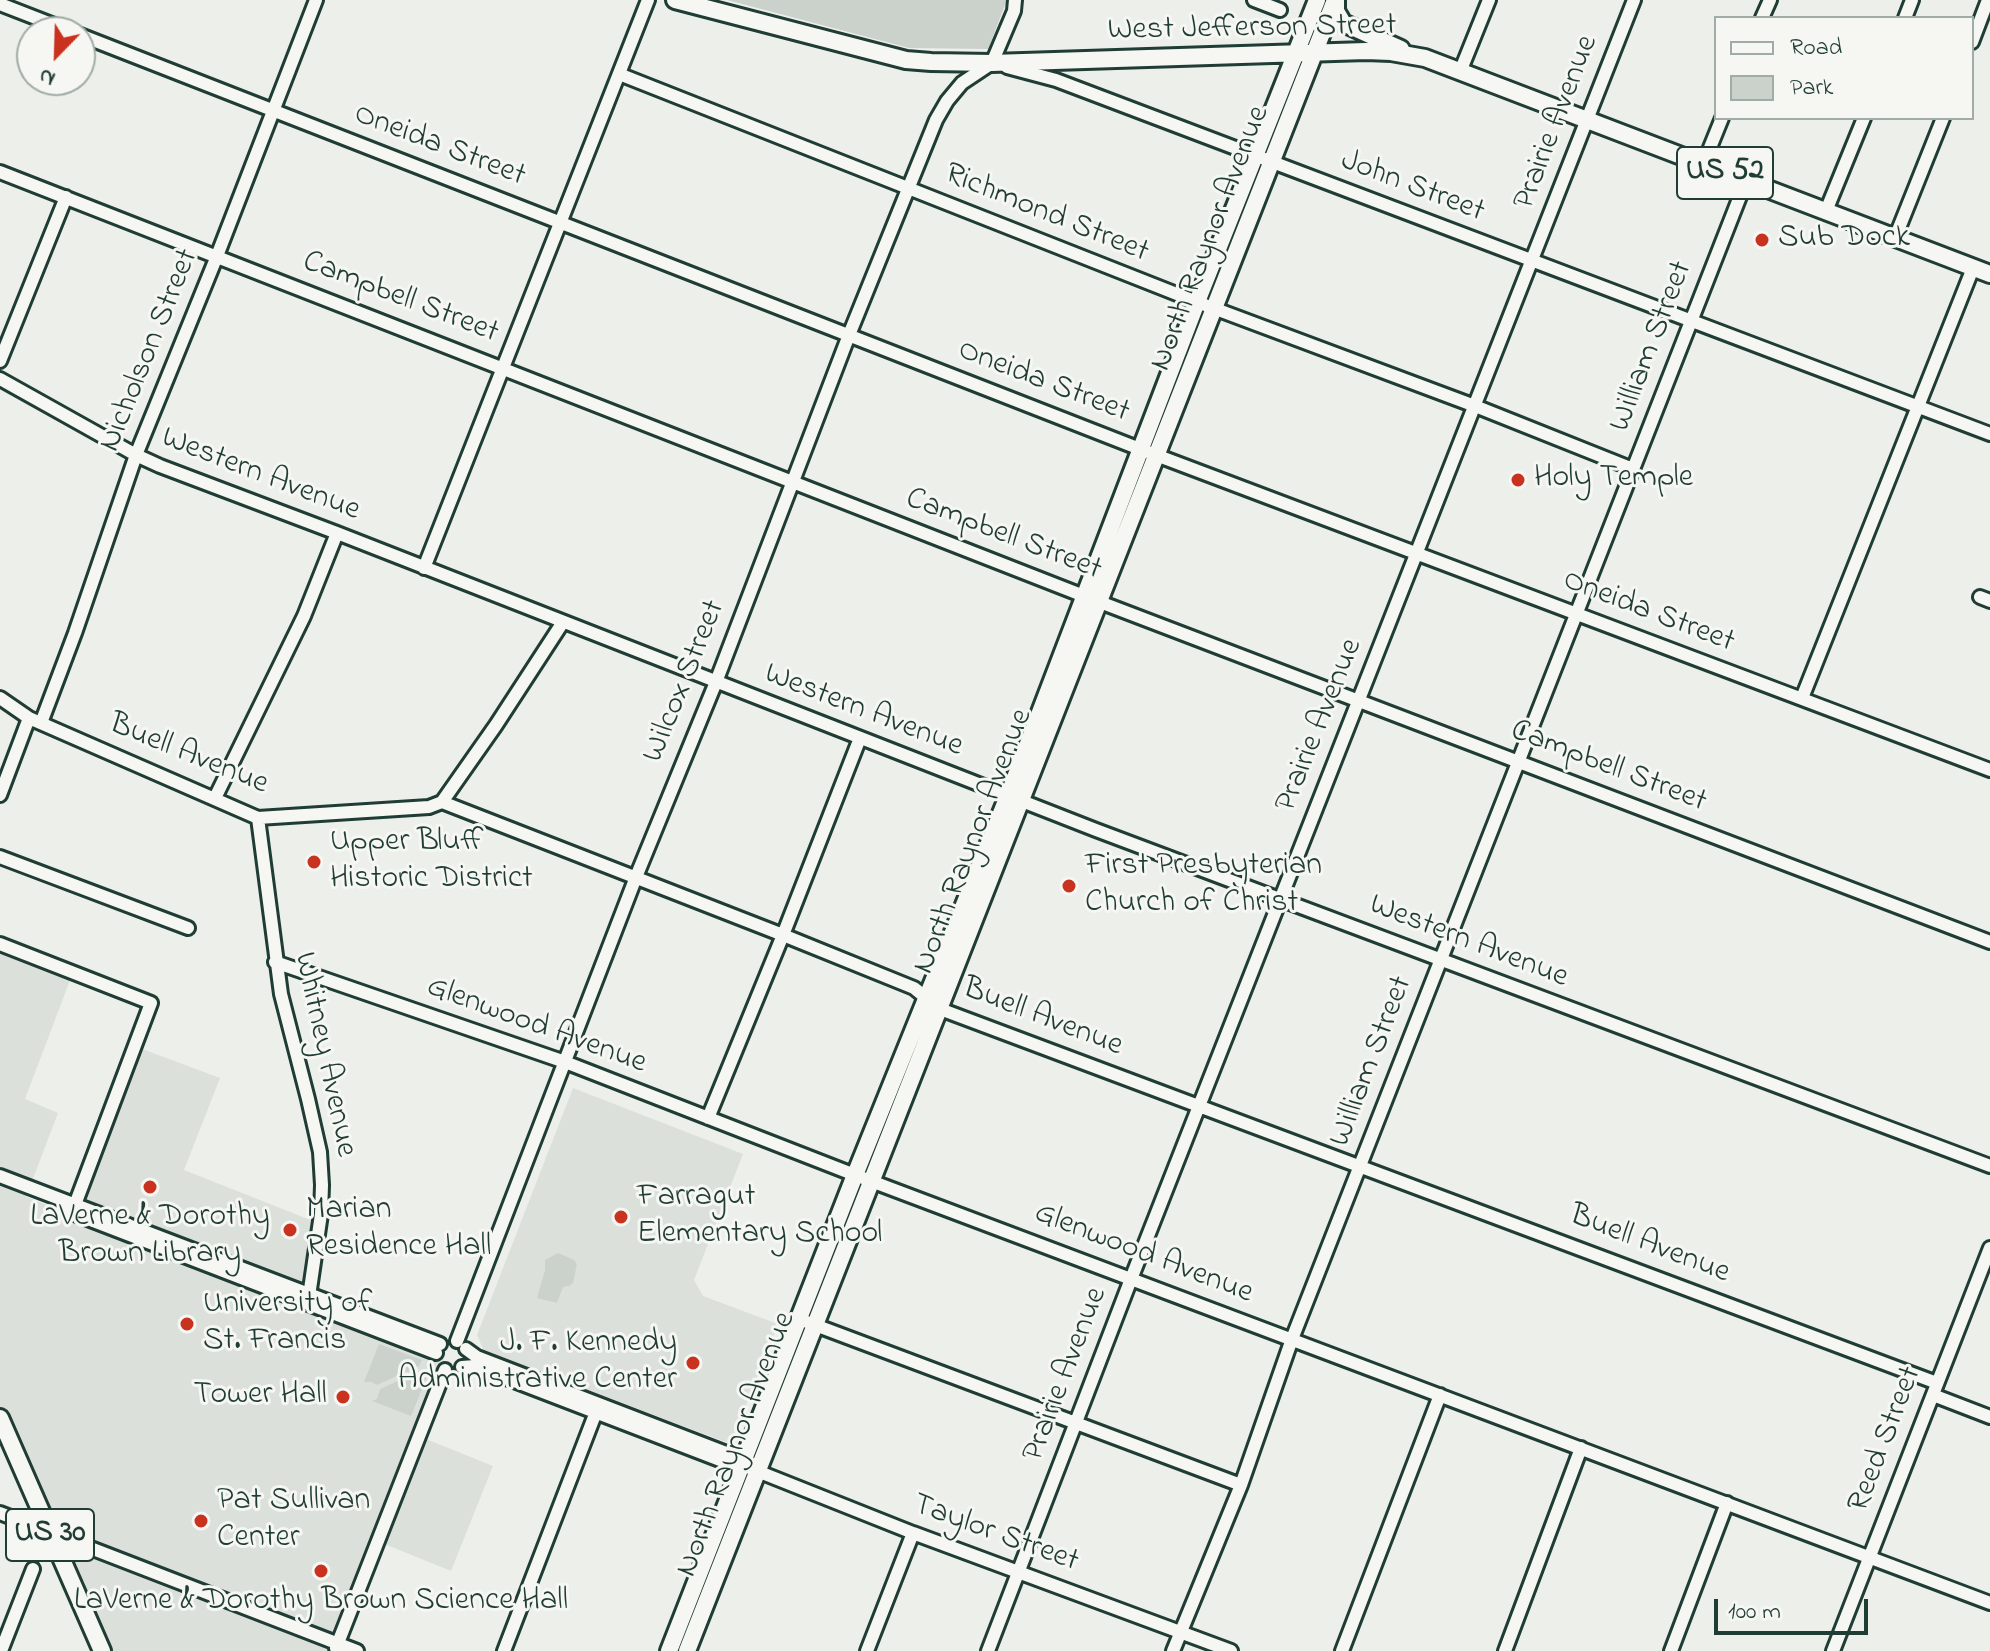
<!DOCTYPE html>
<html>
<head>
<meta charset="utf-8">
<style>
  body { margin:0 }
  #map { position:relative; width:1990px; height:1651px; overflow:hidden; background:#edefea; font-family:"Indie Flower",sans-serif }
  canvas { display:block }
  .legend { position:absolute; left:1714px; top:16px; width:260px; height:104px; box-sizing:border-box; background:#f6f6f2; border:2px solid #a0aca6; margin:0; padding:10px 14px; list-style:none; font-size:24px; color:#1f3d34 }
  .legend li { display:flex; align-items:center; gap:16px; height:40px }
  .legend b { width:40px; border:2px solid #a0aca6 }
  .north { position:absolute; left:16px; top:16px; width:80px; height:80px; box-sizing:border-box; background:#f6f6f2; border:2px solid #a0aca6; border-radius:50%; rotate:203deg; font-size:22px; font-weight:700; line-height:32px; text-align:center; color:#1f3d34 }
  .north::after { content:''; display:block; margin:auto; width:28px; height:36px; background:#c8321e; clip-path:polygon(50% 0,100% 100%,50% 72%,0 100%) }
  .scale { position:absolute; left:1714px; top:1599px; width:154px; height:36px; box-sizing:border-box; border:4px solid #1f3d34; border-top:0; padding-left:10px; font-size:24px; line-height:28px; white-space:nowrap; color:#1f3d34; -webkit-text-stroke:6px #f6f6f2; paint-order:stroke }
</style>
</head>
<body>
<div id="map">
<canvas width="1990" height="1651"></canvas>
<ul class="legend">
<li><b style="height:10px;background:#f6f6f2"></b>Road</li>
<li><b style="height:22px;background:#cbd2cc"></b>Park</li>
</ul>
<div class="north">N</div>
<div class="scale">100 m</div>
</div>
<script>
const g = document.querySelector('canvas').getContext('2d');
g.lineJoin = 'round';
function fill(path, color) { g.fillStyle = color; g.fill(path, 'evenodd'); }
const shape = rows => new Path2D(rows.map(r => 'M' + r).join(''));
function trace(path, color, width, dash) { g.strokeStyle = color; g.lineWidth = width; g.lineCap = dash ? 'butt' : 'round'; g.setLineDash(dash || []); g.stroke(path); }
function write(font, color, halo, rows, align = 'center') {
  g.font = font + ' "Indie Flower",sans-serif'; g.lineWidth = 6; g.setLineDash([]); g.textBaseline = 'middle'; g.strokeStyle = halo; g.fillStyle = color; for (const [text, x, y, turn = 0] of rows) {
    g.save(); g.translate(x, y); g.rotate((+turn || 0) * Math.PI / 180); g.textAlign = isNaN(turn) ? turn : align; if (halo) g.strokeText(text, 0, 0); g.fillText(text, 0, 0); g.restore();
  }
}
fill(shape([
  [0,947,72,975,25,1099,58,1113,26,1197,72,1214,137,1047,220,1078,184,1170,318,1223,306,1297,443,1350,444,1364,416,1435,493,1466,451,1571,377,1541,333,1651,106,1651,0,1408],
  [573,1088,743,1154,694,1280,703,1296,778,1324,731,1444,484,1351,477,1335]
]), '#dce0db');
fill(shape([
  [727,0,1007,0,988,49,909,48],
  [558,1253,574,1260,577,1264,573,1283,569,1286,563,1287,557,1303,537,1298,545,1270,545,1260],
  [379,1344,422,1360,419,1366,377,1385,372,1382,364,1382],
  [420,1371,428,1374,411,1416,372,1401,377,1399,380,1389]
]), '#cbd2cc');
const minor = shape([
  [1254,0,1280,10],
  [0,4,72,32],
  [1762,18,1770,0],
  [1905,18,1912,0],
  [80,35,1140,449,1990,770],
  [1972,42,1988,0],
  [992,63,1014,11,1015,0],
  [1007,67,1056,80,1990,434],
  [1460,72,1489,0],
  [619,74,1197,302,1475,406,1633,469],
  [1703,165,1722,118],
  [0,172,1084,596,1990,942],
  [1826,211,1864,118],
  [1895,238,1943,118],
  [0,361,66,197],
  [0,379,136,455,160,466,337,533,1096,830,1990,1166],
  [424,568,648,0],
  [1980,597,1990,601],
  [0,698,29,718,258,818,429,807,442,802,783,935,914,988,940,1009,1937,1383],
  [1802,698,1973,268],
  [41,723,75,633,136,455,217,256,316,0],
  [0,795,29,718],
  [215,798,304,616,337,533],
  [442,802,496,725,563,622],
  [258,818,281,994,308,1099,320,1152,322,1185,321,1214,308,1303],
  [0,857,188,928],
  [0,944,151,1003,73,1210],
  [275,962,565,1062,855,1175,1990,1603],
  [708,1118,783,935,860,738],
  [0,1176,440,1344],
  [67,1211,436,1353],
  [799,1319,1241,1485],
  [457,1341,636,877,716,682,849,335,936,120,947,101,962,83,992,63],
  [466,1349,477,1357,729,1454,742,1465],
  [462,1367,475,1366,725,1462,742,1465,913,1533,1231,1651],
  [1933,1395,1990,1417],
  [0,1513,357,1651],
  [336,1648,445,1370],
  [1,1651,33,1569],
  [504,1651,596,1412],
  [867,1651,913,1533],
  [988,1651,1131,1279,1634,0],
  [1173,1651,1241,1485,1292,1339,1746,181],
  [1342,1651,1440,1395],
  [1505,1651,1581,1448],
  [1671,1651,1727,1503],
  [1833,1651,1990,1248]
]);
const major = shape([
  [675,0,906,60,931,62,992,63,1366,51,1391,52,1425,58,1990,274],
  [1336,0,1336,11,1343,23,1401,49],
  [0,1418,102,1651],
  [669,1651,855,1175,1008,796,1197,302,1317,0],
  [687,1651,1335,0]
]);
trace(minor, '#1f3d34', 18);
trace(major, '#1f3d34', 22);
trace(minor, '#f6f6f2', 12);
trace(major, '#f6f6f2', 16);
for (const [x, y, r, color] of [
  [1762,240,8,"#c8321e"],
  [1518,480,8,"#c8321e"],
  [314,862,8,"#c8321e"],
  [1069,886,8,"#c8321e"],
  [150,1187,8,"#c8321e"],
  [621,1217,8,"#c8321e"],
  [290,1230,8,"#c8321e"],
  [187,1324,8,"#c8321e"],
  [693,1363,8,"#c8321e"],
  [343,1397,8,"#c8321e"],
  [201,1521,8,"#c8321e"],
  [321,1571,8,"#c8321e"]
]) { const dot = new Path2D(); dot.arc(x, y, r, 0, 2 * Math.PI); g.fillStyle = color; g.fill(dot); trace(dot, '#f6f6f2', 3); }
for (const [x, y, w] of [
  [1725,173,96],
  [50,1535,88]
]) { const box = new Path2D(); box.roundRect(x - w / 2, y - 26, w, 52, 6); g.fillStyle = '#f6f6f2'; g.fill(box); trace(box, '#1f3d34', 2); }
write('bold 30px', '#1f3d34', null, [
  ["US 52",1725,173],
  ["US 30",50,1535]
]);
write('32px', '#1f3d34', '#f6f6f2', [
  ["West Jefferson Street",1252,30,-1],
  ["Prairie Avenue",1558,123,-69],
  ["Oneida Street",439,147,21],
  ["John Street",1412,188,21],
  ["Richmond Street",1046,215,22],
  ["North Raynor Avenue",1212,239,-69],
  ["Campbell Street",400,299,21],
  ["William Street",1653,347,-69],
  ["Nicholson Street",151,351,-68],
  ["Oneida Street",1043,383,21],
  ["Western Avenue",260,476,21],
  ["Campbell Street",1003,536,21],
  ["Oneida Street",1648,613,21],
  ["Wilcox Street",686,682,-68],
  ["Western Avenue",863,712,21],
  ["Prairie Avenue",1321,726,-68],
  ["Buell Avenue",188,756,22],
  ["Campbell Street",1608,768,21],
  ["North Raynor Avenue",975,842,-69],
  ["Western Avenue",1468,943,21],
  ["Buell Avenue",1042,1019,21],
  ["Glenwood Avenue",536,1027,20],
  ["Whitney Avenue",323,1055,78],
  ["William Street",1373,1062,-69],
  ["Buell Avenue",1649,1246,21],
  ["Glenwood Avenue",1143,1255,21],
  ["Prairie Avenue",1067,1375,-69],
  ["Reed Street",1887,1440,-69],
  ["North Raynor Avenue",738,1445,-69],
  ["Taylor Street",995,1535,20]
]);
write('32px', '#1f3d34', '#f6f6f2', [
  ["Sub Dock",1778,240],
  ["Holy Temple",1534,480],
  ["Upper Bluff",330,844],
  ["Historic District",330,881],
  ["First Presbyterian",1085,868],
  ["Church of Christ",1085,905],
  ["Farragut",637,1199],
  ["Elementary School",637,1236],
  ["Marian",306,1212],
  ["Residence Hall",306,1249],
  ["LaVerne & Dorothy",150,1219,"center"],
  ["Brown Library",150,1256,"center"],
  ["University of",203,1306],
  ["St. Francis",203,1343],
  ["J. F. Kennedy",677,1345,"right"],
  ["Administrative Center",677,1382,"right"],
  ["Tower Hall",327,1397,"right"],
  ["Pat Sullivan",217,1503],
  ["Center",217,1540],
  ["LaVerne & Dorothy Brown Science Hall",321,1603,"center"]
], 'left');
</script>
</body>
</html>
